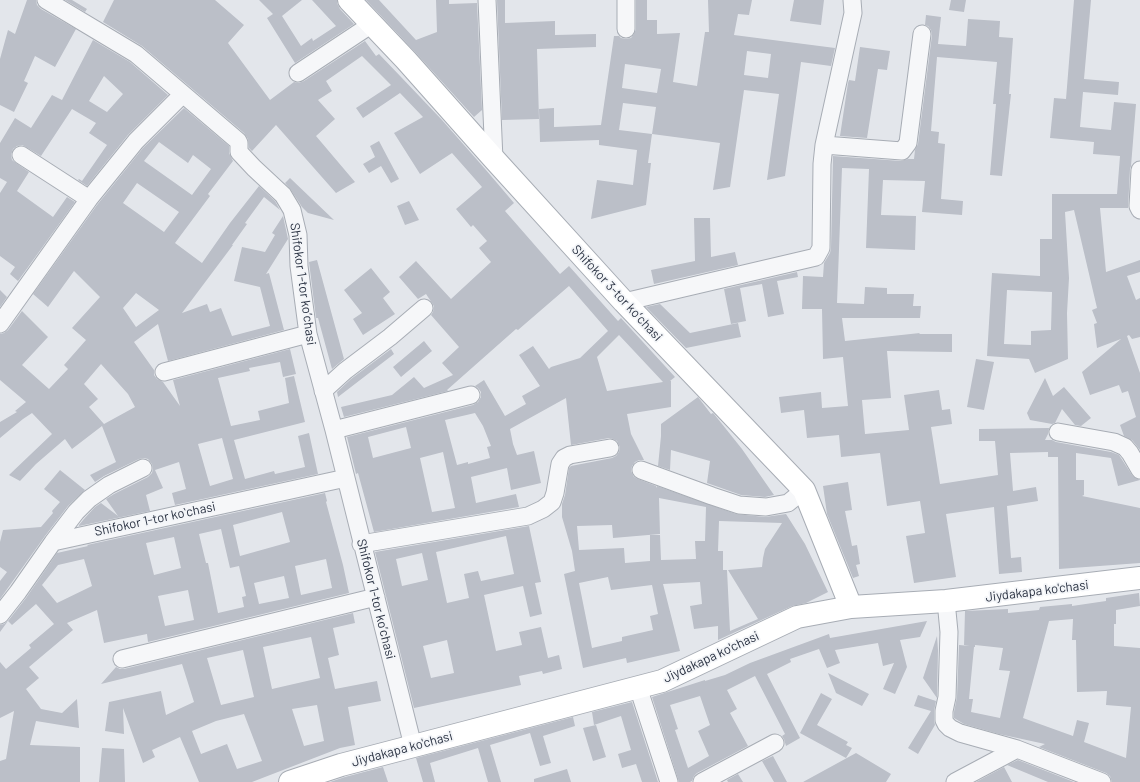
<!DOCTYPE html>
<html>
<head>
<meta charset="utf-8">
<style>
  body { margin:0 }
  canvas { display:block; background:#e3e6eb }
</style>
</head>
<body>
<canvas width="1140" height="782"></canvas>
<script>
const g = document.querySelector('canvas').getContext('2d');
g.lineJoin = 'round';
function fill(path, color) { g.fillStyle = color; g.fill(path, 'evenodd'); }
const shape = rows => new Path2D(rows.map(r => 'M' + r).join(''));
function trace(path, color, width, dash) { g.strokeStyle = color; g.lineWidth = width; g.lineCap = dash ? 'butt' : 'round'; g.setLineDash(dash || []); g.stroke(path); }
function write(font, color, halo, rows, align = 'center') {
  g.font = font + ' Barlow,sans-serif'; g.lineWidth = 3.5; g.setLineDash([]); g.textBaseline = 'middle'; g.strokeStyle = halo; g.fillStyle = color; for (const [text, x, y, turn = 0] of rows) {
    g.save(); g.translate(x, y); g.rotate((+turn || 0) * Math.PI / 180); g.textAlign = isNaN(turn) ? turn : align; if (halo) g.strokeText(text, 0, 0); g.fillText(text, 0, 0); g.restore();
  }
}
fill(shape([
  [27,0,36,0,37,5,41,9,76,29,55,67,35,56,24,81,28,83,14,112,0,105,0,59,8,30,15,34],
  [65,0,72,0,87,9,85,12],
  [114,0,215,0,244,25,228,43,270,100,294,82,299,83,304,81,365,41,376,56,379,54,402,78,442,120,486,170,514,203,505,211,560,274,569,266,618,321,621,318,675,377,670,381,671,381,671,407,627,414,631,434,644,460,639,460,635,462,632,466,631,471,634,477,638,479,656,486,656,488,657,486,736,514,765,517,786,514,805,544,828,592,806,603,792,606,718,640,718,626,694,629,690,606,702,604,700,582,663,584,680,651,627,663,626,658,583,668,564,574,575,571,572,551,562,517,562,504,565,495,569,468,571,466,612,458,616,456,619,452,620,447,617,441,613,439,609,438,571,445,566,398,510,429,513,444,517,455,534,451,541,483,511,490,507,468,471,477,476,503,516,494,519,507,374,532,358,473,356,474,347,437,473,405,478,402,481,397,481,392,478,388,475,386,484,380,505,416,526,404,522,396,540,386,519,355,533,346,549,369,551,367,580,358,608,331,569,286,518,330,516,329,447,390,448,391,344,417,341,407,392,395,414,377,424,388,453,375,442,363,459,347,431,315,433,312,434,306,426,294,418,299,399,277,416,261,451,299,491,262,479,248,487,241,473,225,471,227,456,209,482,187,452,153,420,174,394,133,423,117,400,93,363,118,356,108,391,85,362,56,326,81,332,91,318,100,335,119,316,136,355,182,336,193,276,125,252,151,249,148,248,139,244,133,142,46,103,22],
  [619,335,663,382,607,391,597,357],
  [475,413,483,426,491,446,487,447,490,458,468,464,468,462,457,465,445,420],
  [406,427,411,448,373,458,368,437],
  [443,452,455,508,432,512,420,458],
  [659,498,706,507,705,541,695,541,696,559,661,560,660,535,650,535,650,561,625,563,624,548,579,550,577,526,612,525,613,538,660,534],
  [719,521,782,523,765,549,763,558,762,567,728,570,758,619,730,631,727,570,723,570,723,551,718,551],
  [608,577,611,590,652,585,658,614,650,616,653,630,622,637,622,641,592,648,579,583],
  [259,0,302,0,282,16,301,46,312,38,313,41,336,26,312,0,337,0,337,3,340,9,354,24,295,63,267,18,273,14],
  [366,0,379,0,416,40,437,32,436,0,449,0,449,4,477,3,482,110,474,117,415,52],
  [497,0,505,0,505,23,555,21,555,35,596,34,596,47,537,49,539,119,502,120],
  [636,0,647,0,647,20,657,20,657,34,680,33,673,82,697,86,705,32,709,32,708,0,752,0,749,15,738,14,734,35,835,48,831,66,801,62,785,176,767,180,779,94,744,90,730,187,713,190,720,143,652,134,648,163,651,163,646,205,591,219,597,180,633,185,637,150,599,145,599,140,540,142,539,109,554,108,554,127,601,125,614,36,619,36,621,38,626,39,631,38,634,34,636,29],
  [747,51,771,54,768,78,744,75],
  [625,64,661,69,657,93,622,88],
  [623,103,656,107,652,134,619,130],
  [794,0,824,0,821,25,790,21],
  [951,0,966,0,964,12,949,10],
  [1074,0,1091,0,1084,79,1119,82,1118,95,1083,92,1080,127,1111,130,1114,102,1136,104,1131,166,1130,169,1128,208,1100,208,1106,272,1140,260,1140,272,1127,276,1136,300,1140,298,1140,337,1132,339,1129,335,1127,336,1140,373,1140,450,1132,440,1124,436,1120,425,1136,417,1128,391,1122,393,1119,385,1090,395,1082,372,1121,339,1097,348,1094,324,1097,323,1092,310,1097,308,1074,210,1065,212,1069,278,1067,313,1068,359,1035,373,1029,359,987,356,992,273,1040,276,1040,239,1052,239,1052,194,1117,194,1120,156,1093,154,1094,142,1050,138,1054,98,1066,99],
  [1007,290,1052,292,1051,330,1031,331,1031,345,1004,344],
  [926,15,941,17,938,44,966,46,968,19,1000,21,999,37,1013,38,1009,94,1011,94,1002,176,990,175,996,104,993,104,997,62,937,57,931,131,939,132,938,143,945,144,941,199,963,201,962,215,922,212,925,181,883,180,881,215,916,216,915,250,866,248,869,169,842,168,837,303,864,304,865,287,887,288,887,294,914,294,913,306,921,306,920,318,842,318,845,341,920,333,919,334,952,334,952,352,887,351,891,398,862,400,865,434,909,430,904,395,939,390,942,410,950,409,952,424,931,427,940,484,998,475,995,441,979,441,979,429,1049,428,1048,434,1045,440,1052,440,1056,442,1111,452,1119,455,1132,475,1135,478,1140,480,1118,486,1111,458,1076,453,1076,480,1084,480,1084,495,1082,496,1140,508,1140,563,1059,569,1058,457,1048,457,1048,452,1010,453,1013,491,1036,487,1038,501,1007,506,1011,558,1021,557,1022,572,999,574,994,507,946,514,956,577,914,583,906,536,925,533,920,501,887,506,880,453,841,457,839,435,807,438,804,410,781,413,779,397,821,392,822,408,848,406,843,357,823,359,822,309,802,309,803,276,823,277,824,263,830,253,831,248,833,156,901,161,908,159,914,159,915,150,918,144,932,35,931,30,928,26,925,25],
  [93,40,130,62,168,95,128,135,87,186,78,180,79,179,82,181,107,145,89,133,96,123,72,109,41,156,26,147,22,145,17,146,13,149,11,155,12,160,16,163,29,172,17,191,53,217,67,197,75,202,18,281,10,274,15,267,0,256,0,193,7,182,0,178,0,143,15,118,31,128,52,95,62,100],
  [104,76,123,94,107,112,89,101],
  [860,47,890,51,887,70,878,69,867,138,840,136,848,83,849,80,855,81],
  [184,108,229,146,229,153,233,161,208,194,210,196,175,243,202,263,230,223,259,186,275,201,280,210,264,197,245,223,247,224,232,245,233,245,182,313,207,304,210,312,221,308,232,336,270,326,260,287,234,281,242,247,265,252,275,235,272,233,283,216,288,239,266,274,269,273,284,330,168,361,158,324,134,342,154,370,154,375,157,379,163,382,180,406,173,380,290,349,296,374,283,377,280,362,249,368,250,371,218,378,231,426,260,420,258,411,289,403,285,378,294,376,305,422,234,440,245,479,274,471,275,474,305,467,298,436,309,433,318,474,175,505,172,493,186,489,179,462,155,470,163,488,146,495,150,511,79,526,79,525,84,519,95,507,101,503,118,516,106,499,114,494,148,477,152,473,153,469,152,464,148,459,144,458,139,459,104,476,95,482,90,475,116,462,102,426,72,449,65,439,36,464,20,481,9,475,52,434,32,413,23,419,0,438,0,422,17,412,15,411,26,402,0,380,0,334,4,333,8,330,22,311,48,337,22,365,49,389,68,369,64,365,86,340,72,328,100,297,74,271,48,307,33,294,97,205,143,148],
  [159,142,188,163,193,155,211,169,192,195,144,161],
  [137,183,179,212,164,232,123,203],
  [136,293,159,310,136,327,123,308],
  [101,364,128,394,135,407,104,424,89,407,98,399,84,384],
  [222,438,233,479,210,486,198,444],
  [379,141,399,179,391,183,381,166,369,173,363,164,375,157,370,146],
  [290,178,334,220,308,213,302,207,291,190,285,183],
  [409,201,419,220,405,225,397,206],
  [694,218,710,218,711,257,735,252,738,265,654,284,651,270,695,261],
  [317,260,344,359,332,369,318,318,316,318,309,262],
  [371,268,390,292,383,298,395,314,363,335,353,319,362,313,344,290],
  [797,272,798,277,777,281,784,314,768,317,762,284,740,288,746,321,731,324,724,289],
  [0,290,7,297,0,307],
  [660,304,690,333,738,323,741,337,686,348,646,307],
  [424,341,432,351,401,377,393,367],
  [391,349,394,354,338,397,337,392,351,379],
  [976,359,994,362,984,410,967,407],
  [1045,378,1053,396,1064,387,1091,418,1081,426,1075,425,1062,409,1055,423,1052,424,1030,420,1027,413],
  [698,397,711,414,713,413,714,414,742,449,774,495,765,497,741,495,707,483,710,461,671,450,670,470,658,466,661,436,661,424],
  [60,470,85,490,68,506,45,536,0,599,0,581,7,572,0,567,0,542,3,530,41,527,53,513,52,511,60,502,44,489],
  [848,482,852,510,845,511,852,546,857,545,860,564,856,565,859,576,853,578,827,514,823,486],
  [325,493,327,501,326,502,343,565,349,593,148,642,147,634,104,643,97,610,67,623,73,630,29,667,39,678,26,689,41,709,62,713,77,699,79,728,36,721,30,745,80,747,80,782,0,782,0,761,6,759,14,711,0,718,0,662,6,669,31,648,29,645,54,624,36,604,12,625,8,621,0,632,0,625,4,624,8,621,26,598,57,553,88,546,87,545],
  [282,512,290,542,240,556,233,525],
  [221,529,230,568,239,566,246,596,242,597,244,607,218,613,208,563,206,563,199,534],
  [174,537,181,568,154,575,146,543],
  [84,559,92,586,57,603,42,585,58,565],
  [326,559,332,588,301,595,295,566],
  [284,576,289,598,259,604,254,583],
  [188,590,194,620,165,626,158,596],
  [529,526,541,582,535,583,542,614,530,617,523,586,484,595,496,651,522,645,519,632,541,627,548,658,559,655,562,669,543,674,542,671,519,676,521,685,414,708,375,552],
  [506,536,514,574,481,581,478,571,464,574,469,598,447,603,436,552],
  [422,553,428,580,402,586,396,559],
  [447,640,454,673,431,678,423,646],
  [1139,593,1140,606,1116,610,1116,624,1114,624,1114,646,1140,648,1140,782,1112,782,1110,776,1106,773,1039,747,1045,744,999,734,964,724,954,718,954,712,957,697,959,645,970,646,964,646,965,611,1008,609,1008,613,1039,610,1040,607,1072,604,1072,606,1106,601,1106,598],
  [1073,619,1072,640,1076,640,1077,692,1107,691,1106,705,1131,707,1126,758,1084,742,1089,723,1077,720,1073,736,1023,718,1049,621],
  [975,645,1003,648,999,670,1010,671,1000,718,971,712,973,699,969,699,974,647,975,647],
  [353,613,355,623,333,628,339,655,328,658,335,689,377,681,381,701,348,707,355,745,340,748,252,782,199,782,180,737,152,750,155,757,143,763,123,708,124,734,105,731,109,702,161,691,166,715,194,702,182,664,101,684,116,667,120,669,124,669],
  [311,637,320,678,272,689,263,647],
  [243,650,254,697,221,705,207,658],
  [317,705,324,741,304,746,292,709],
  [244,714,262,761,237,769,227,744,201,754,192,731,216,721],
  [927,621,920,637,900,640,907,667,895,694,883,689,894,663,883,666,878,643,835,650,840,663,827,668,819,649,790,659,791,662,767,674,800,738,786,746,784,739,782,736,785,734,755,676,727,690,737,709,730,713,748,746,697,773,694,776,692,781,690,782,679,782,652,697,705,680,705,681,725,675,750,663,829,634,830,638],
  [700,696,710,725,698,731,709,756,688,768,675,730,678,729,670,705],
  [937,636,938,650,937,698,923,678],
  [828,673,869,694,862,706,836,693],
  [821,693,832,699,817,725,848,742,846,745,852,748,846,758,800,733],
  [918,695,936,701,934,711,934,720,935,725,918,754,908,748,931,711,914,706],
  [632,702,658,782,642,782,636,764,622,768,618,754,631,750,621,716,594,725,592,712],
  [573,717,575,726,543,736,551,763,540,766,530,733,490,745,501,782,488,782,478,748,430,763,435,782,423,782,416,758],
  [596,725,606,757,593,761,583,728],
  [102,748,124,749,125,782,99,782],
  [856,753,891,774,886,782,803,782],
  [773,756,787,782,774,782,762,761],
  [1018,760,1074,782,1048,782,1007,765],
  [383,767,388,782,330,782,345,777],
  [1004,767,1012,782,976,782],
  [567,769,571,782,534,782,534,779],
  [738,774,743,782,728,782,727,780]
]), '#bbbfc8');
const street = shape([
  [46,0,136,54,163,77,238,141,239,143,239,152,254,168,283,195,292,210,298,235,299,266,308,334,334,430,413,746],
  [487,0,494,159],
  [626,0,626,29],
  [298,73,372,24],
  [824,145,902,151,908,143,922,34],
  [21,155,89,199],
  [1140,170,1138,206,1140,210],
  [624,302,816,257,821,248,822,164,824,145,853,13,852,0],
  [0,324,89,199,136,141,183,94],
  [164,372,308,334],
  [323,391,345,371,390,337,424,308],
  [334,430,471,395],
  [1058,432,1114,442,1125,447,1130,453,1140,470],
  [641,470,712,496,739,505,766,507,788,503,804,490],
  [53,542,76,512,89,499,109,485,143,468],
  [361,544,528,516,543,509,552,502,555,493,560,464,564,458,570,455,610,448],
  [946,601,949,632,947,697,944,711,944,720,946,724,950,728,960,733,1017,749,1102,782],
  [0,615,18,592,53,542,346,478],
  [122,659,376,597],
  [638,687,669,782],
  [702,782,775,743],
  [955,782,1017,749]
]);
const secondary = shape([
  [349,0,406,60,494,159,624,302,804,490,851,607],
  [290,782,341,765,662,681,797,617,851,607,946,601,1140,578]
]);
trace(street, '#a8adb5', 19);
trace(secondary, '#a8adb5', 24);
trace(street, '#f6f7f9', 17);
trace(secondary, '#fff', 22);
write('13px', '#2b3343', '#f3f5f8', [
  ["Shifokor 1-tor koʼchasi",303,284,82],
  ["Shifokor 3-tor koʼchasi",617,293,47],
  ["Shifokor 1-tor koʻchasi",155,519,-12],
  ["Jiydakapa ko'chasi",1037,591,-7],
  ["Shifokor 1-tor koʼchasi",376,599,76],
  ["Jiydakapa ko'chasi",711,657,-25],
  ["Jiydakapa ko'chasi",402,749,-15]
]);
</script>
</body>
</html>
